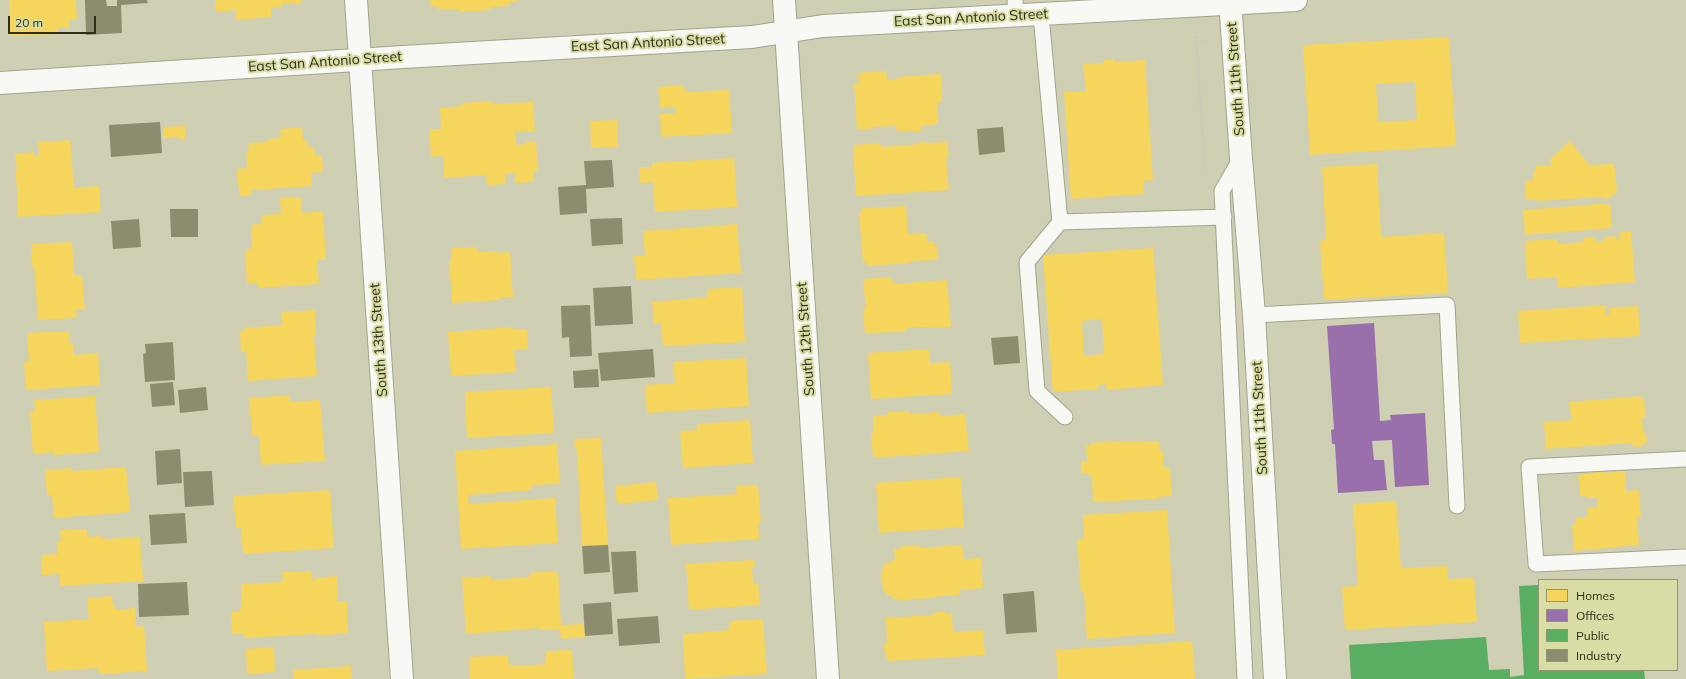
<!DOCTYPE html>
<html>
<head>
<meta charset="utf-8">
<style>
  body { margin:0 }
  #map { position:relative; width:1686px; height:679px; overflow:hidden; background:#cfcfb3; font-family:Mulish,sans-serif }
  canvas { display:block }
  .legend { position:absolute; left:1538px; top:579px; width:140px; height:92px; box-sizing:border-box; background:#dadca6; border:1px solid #95966d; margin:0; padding:5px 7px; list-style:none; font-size:12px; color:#2d2e18 }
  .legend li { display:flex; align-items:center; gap:8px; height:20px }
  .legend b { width:20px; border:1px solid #95966d }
  .scale { position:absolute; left:8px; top:16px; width:88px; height:18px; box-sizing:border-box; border:2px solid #2d2e18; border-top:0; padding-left:5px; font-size:12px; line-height:14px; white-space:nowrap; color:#2d2e18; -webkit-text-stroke:3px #dadca6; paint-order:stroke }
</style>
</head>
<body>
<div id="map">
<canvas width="1686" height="679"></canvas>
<ul class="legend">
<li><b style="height:11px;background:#f6d55c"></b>Homes</li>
<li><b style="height:11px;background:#9970ab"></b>Offices</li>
<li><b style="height:11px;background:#5aae61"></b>Public</li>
<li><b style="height:11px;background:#8c8c6e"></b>Industry</li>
</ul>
<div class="scale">20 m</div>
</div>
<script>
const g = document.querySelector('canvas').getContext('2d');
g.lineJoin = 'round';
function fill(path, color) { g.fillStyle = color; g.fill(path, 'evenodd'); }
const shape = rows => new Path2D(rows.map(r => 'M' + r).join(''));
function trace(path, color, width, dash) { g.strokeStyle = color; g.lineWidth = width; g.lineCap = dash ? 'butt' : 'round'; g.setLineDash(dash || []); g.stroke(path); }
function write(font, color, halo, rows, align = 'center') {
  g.font = font + ' Mulish,sans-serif'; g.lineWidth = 4; g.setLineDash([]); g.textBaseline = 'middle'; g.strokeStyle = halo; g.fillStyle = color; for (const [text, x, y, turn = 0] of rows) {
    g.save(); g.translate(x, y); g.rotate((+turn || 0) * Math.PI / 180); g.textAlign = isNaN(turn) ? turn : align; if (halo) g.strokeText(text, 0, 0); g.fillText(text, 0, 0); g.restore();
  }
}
fill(shape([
  [9,0,76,0,77,19,70,19,70,27,58,28,58,34,10,36],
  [215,0,301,0,301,3,282,4,282,7,271,8,271,17,236,20,235,10,216,12],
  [430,0,517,0,517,2,509,2,509,6,491,7,490,10,460,12,460,9,438,10,437,6,431,7],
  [1449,37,1456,146,1310,155,1303,45],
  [1415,82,1417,120,1378,122,1376,84],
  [1114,59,1115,62,1145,60,1153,180,1143,181,1144,194,1071,199,1064,92,1086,91,1083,64,1104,63,1104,60],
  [886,71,887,80,897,79,897,77,941,74,942,102,937,103,938,124,921,126,921,131,897,132,896,126,870,127,871,129,857,130,854,83,859,83,858,73],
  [684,85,685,92,729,90,732,133,661,137,660,114,676,113,676,107,660,108,658,87],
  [491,101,492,104,533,102,535,132,515,131,516,145,526,144,526,142,536,141,538,172,534,172,534,182,515,183,515,173,505,174,505,184,487,185,486,175,444,178,443,156,431,157,429,129,441,129,440,108,462,106,462,103],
  [618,120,618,147,591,148,590,121],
  [185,126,185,139,179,139,179,137,163,138,163,127],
  [302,127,303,139,307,142,309,147,314,147,315,156,322,156,323,172,311,173,312,186,252,190,252,195,240,196,236,169,247,168,246,151,249,151,248,143,267,142,267,139,281,138,280,129],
  [70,140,74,188,99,186,101,212,18,217,17,196,18,196,15,171,17,171,15,154,33,152,34,156,39,155,38,142],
  [926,141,926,143,947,142,949,158,946,158,949,190,856,196,853,145,881,143,881,147,919,144,919,142],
  [1570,141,1589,165,1614,164,1617,190,1615,194,1607,199,1601,197,1538,201,1538,200,1526,200,1525,181,1533,180,1533,172,1535,172,1535,166,1551,165,1550,159],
  [734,158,737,207,655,212,653,182,640,183,639,167,649,167,649,169,652,169,652,163],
  [1377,164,1381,237,1444,233,1448,293,1324,300,1320,241,1326,240,1322,167],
  [301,197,302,213,323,211,326,260,317,260,319,284,258,288,258,283,247,284,245,249,252,249,251,225,261,224,261,215,281,214,280,198],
  [1610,203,1612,228,1525,235,1523,210],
  [906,206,908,234,926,233,927,242,933,242,933,246,937,246,938,260,910,261,910,263,867,266,866,262,863,262,859,212,863,212,862,208],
  [737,224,741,273,636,280,634,256,645,255,643,231],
  [1619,232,1631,232,1635,282,1558,288,1557,277,1527,279,1525,241,1558,239,1558,244,1584,242,1584,238,1595,237,1596,241,1603,241,1605,237,1616,236,1617,240,1619,240],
  [72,242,74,275,82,275,85,310,76,310,77,318,38,320,34,266,32,266,31,248,33,248,32,244],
  [477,247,478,252,497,251,497,253,510,252,513,297,500,297,500,300,452,303,449,259,452,259,451,248],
  [1153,248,1163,385,1107,390,1106,384,1098,385,1099,389,1053,392,1043,255],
  [1102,319,1104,354,1084,356,1082,321],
  [892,277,893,284,947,280,951,327,932,328,932,327,915,327,906,329,906,332,865,333,863,309,866,308,863,279],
  [742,287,745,342,663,346,661,323,654,323,652,302,707,297,707,289],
  [1606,305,1605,315,1610,314,1609,308,1638,306,1640,336,1520,343,1518,311],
  [315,310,316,335,314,335,317,376,248,381,246,351,241,352,240,331,245,331,244,328,282,325,281,312],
  [513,327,513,330,527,329,528,349,514,350,516,372,451,376,448,332],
  [69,331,70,344,73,344,74,355,98,353,100,385,26,390,24,362,29,362,27,333],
  [929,349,930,363,950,362,952,394,871,399,868,353],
  [746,358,749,406,647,413,645,385,675,383,673,362],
  [551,387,554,433,467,438,465,392],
  [290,395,290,402,320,400,325,461,261,465,259,435,252,435,249,398],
  [95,396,99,452,54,455,54,452,33,454,30,412,35,411,34,400],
  [1640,396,1641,399,1644,398,1646,418,1642,418,1643,432,1646,434,1647,441,1642,446,1635,447,1631,443,1546,449,1544,422,1572,420,1569,402],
  [910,411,910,414,939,412,940,416,965,414,969,451,873,458,871,434,874,433,873,416,888,415,888,412],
  [750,420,753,463,683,468,680,431,697,430,697,424],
  [601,438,608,545,582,546,577,450,575,451,574,439],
  [1123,441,1124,442,1159,441,1160,451,1163,451,1163,467,1170,467,1172,496,1157,497,1157,499,1093,502,1092,475,1087,475,1087,473,1081,473,1081,461,1087,461,1086,446,1090,446,1090,443],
  [557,444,560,484,532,485,532,490,468,495,469,504,555,498,558,543,461,549,455,451],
  [126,467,130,512,54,518,52,495,47,495,45,470,71,468,72,471],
  [1604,471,1605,473,1625,471,1626,491,1639,490,1641,517,1637,517,1639,545,1574,551,1572,525,1576,524,1575,518,1588,517,1588,508,1598,507,1597,498,1586,498,1586,495,1580,496,1578,475],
  [961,477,964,527,879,533,876,483],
  [656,482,658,500,617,504,615,486],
  [758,485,761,523,758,523,759,539,671,545,668,498,737,494,736,486],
  [330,490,334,548,243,554,241,528,236,528,233,496],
  [1396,501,1401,568,1447,566,1448,579,1474,578,1477,622,1345,630,1342,587,1358,586,1353,504],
  [1167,510,1175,633,1087,639,1084,592,1081,592,1077,539,1084,539,1083,515],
  [87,529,87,537,100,536,105,539,140,537,143,581,60,586,60,574,42,575,41,555,58,554,57,542,61,542,60,530],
  [919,545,919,548,962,545,964,559,981,558,983,588,959,590,959,595,933,597,933,598,916,599,916,598,901,601,900,599,893,599,892,596,887,596,886,591,883,591,881,570,884,569,884,564,889,563,889,561,895,560,894,549,899,549,898,547],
  [754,560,755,568,752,568,753,584,758,583,760,605,689,610,686,564],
  [311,571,312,580,315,580,315,578,337,576,338,599,336,599,337,602,347,601,348,633,317,636,317,634,244,638,244,634,232,634,231,612,240,612,240,607,242,607,241,584,283,582,282,572],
  [558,571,561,625,584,624,585,637,561,639,560,629,540,630,539,628,466,634,462,578,490,576,491,580,530,577,530,573],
  [112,596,113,606,115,606,116,610,135,608,136,627,144,626,147,671,99,674,98,668,47,671,44,622,89,619,87,598],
  [944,611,947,614,952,613,953,632,983,630,985,655,889,661,885,655,884,645,887,642,886,618,932,615,936,612],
  [763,619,767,674,685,679,683,634,730,630,729,621],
  [1192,641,1195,679,1058,679,1056,650],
  [274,647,275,672,247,674,246,649],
  [572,650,574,679,470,679,469,657,508,655,509,665,516,665,517,666,546,664,546,651],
  [351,666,352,679,293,679,293,670]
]), '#f6d55c');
fill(shape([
  [1374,323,1380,421,1391,420,1390,415,1425,413,1429,485,1395,487,1392,440,1372,441,1374,460,1384,460,1387,490,1338,493,1335,444,1332,444,1331,430,1334,429,1327,326]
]), '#9970ab');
fill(shape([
  [1539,585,1539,670,1644,670,1645,679,1351,679,1349,645,1486,637,1489,670,1510,669,1510,677,1524,675,1519,586]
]), '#5aae61');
fill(shape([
  [85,0,106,0,107,6,117,6,117,0,147,0,148,3,121,5,122,33,86,35],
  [160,122,162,153,111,157,109,125],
  [1003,127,1005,152,979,155,977,129],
  [612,160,614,187,586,189,587,213,560,215,558,187,586,185,584,161],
  [170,209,198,209,198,237,171,237],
  [622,218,623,244,592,246,590,219],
  [139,219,141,247,113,249,111,221],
  [631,286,633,324,595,326,593,288],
  [590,305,592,356,570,357,569,337,562,338,561,306],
  [1018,336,1020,363,994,365,991,338],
  [173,342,175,380,145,382,143,354,146,353,145,344],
  [653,349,655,377,601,381,598,353],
  [598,369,599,387,574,388,573,371],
  [173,382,175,405,152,407,150,384],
  [206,387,208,410,180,413,178,390],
  [180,449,182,483,157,485,155,451],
  [212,471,214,505,185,507,183,472],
  [185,513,187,543,151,545,149,515],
  [608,545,610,572,584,574,582,546],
  [636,551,638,592,614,594,611,552],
  [187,582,189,615,139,617,138,584],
  [1034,591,1037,632,1006,634,1003,594],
  [611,602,613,634,585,636,583,604],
  [658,616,660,643,619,646,617,619]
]), '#8c8c6e');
const service = shape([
  [1015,0,1016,16],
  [1041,15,1060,222,1027,262,1037,391,1065,417],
  [1241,158,1222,191,1245,679],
  [1060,222,1224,217],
  [1254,315,1447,305,1457,506],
  [1686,459,1529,467,1536,564,1686,557]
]);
const minor = shape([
  [784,0,828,679],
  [0,83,403,57,752,37,823,26,1296,0]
]);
const tertiary = shape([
  [356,0,402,679]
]);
const secondary = shape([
  [1230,0,1241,158,1254,315,1275,679]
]);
trace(service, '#a3a48d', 17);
trace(minor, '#a3a48d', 24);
trace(tertiary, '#a3a48d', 24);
trace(secondary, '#a3a48d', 24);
trace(shape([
  [1196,32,1205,172],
  [1200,42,1206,41]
]), '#c9c9c1', 2.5, [2, 2]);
trace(service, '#f8f8f4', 15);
trace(minor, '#f8f8f4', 22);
trace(tertiary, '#f8f8f4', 22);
trace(secondary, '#f8f8f4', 22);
write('14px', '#2d2e18', '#dadca6', [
  ["East San Antonio Street",971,18,-3],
  ["East San Antonio Street",648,43,-3],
  ["East San Antonio Street",325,62,-4],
  ["South 11th Street",1236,79,-94],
  ["South 12th Street",806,339,-94],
  ["South 13th Street",379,340,-94],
  ["South 11th Street",1260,418,-93]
]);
</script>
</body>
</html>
